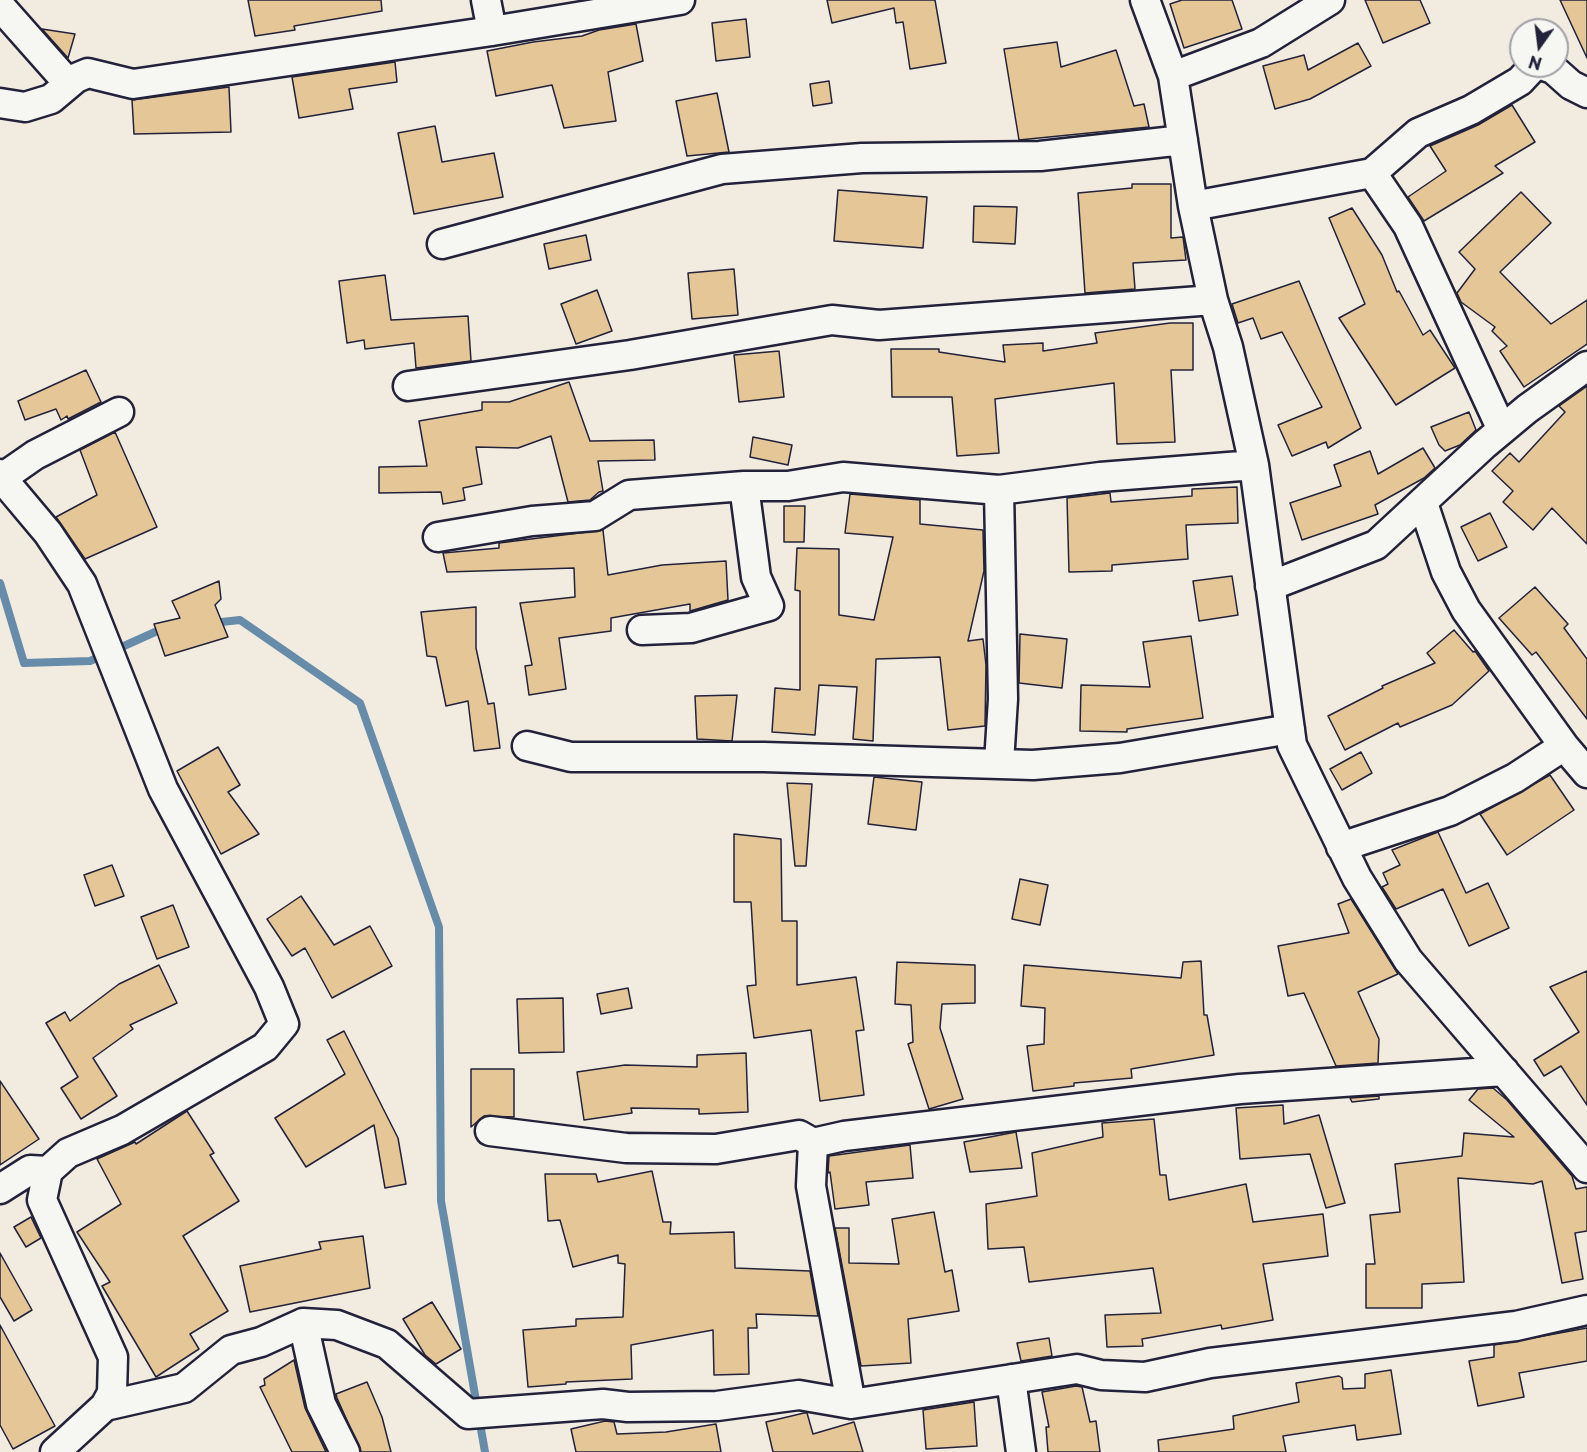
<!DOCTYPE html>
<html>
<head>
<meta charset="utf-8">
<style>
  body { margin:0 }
  #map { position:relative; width:1587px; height:1452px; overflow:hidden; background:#f2ece0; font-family:"Playpen Sans",sans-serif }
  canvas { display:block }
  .north { position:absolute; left:1509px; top:18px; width:60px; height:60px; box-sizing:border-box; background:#f6f6f2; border:2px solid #a1a1a9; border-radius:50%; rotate:194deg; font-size:16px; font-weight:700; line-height:24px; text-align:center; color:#22223b }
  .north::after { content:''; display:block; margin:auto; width:21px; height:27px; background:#22223b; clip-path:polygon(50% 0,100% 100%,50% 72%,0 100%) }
</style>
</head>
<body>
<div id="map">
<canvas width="1587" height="1452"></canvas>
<div class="north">N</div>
</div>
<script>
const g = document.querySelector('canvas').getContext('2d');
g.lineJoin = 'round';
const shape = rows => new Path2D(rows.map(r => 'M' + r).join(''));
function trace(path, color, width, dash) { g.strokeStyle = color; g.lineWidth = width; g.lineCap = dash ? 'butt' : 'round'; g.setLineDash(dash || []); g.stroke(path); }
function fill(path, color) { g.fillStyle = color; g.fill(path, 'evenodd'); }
trace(shape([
  [0,583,24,663,90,661,104,655],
  [212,623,240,620,360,703,439,927,441,1201,485,1452],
  [115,650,164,628]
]), '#668caa', 8);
const building = shape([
  [248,0,381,0,382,11,294,26,295,30,255,36,248,0],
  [827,0,935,0,946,63,910,69,903,22,896,23,894,8,832,23,827,0],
  [1182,0,1232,0,1242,29,1184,48,1170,4,1182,0],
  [1365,0,1420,0,1430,23,1383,43,1365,0],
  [1560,0,1587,0,1587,58,1560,0],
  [746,19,750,57,716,61,712,23,746,19],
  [636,24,643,61,608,72,616,121,564,128,552,85,496,96,487,51,533,42,582,36,599,30,636,24],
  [42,29,75,34,68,58,42,29],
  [1057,42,1061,67,1116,50,1134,106,1144,104,1149,127,1019,140,1004,49,1057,42],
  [1358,43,1371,66,1310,99,1275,109,1263,66,1304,55,1308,70,1358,43],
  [395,62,397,82,349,89,353,109,299,118,292,77,395,62],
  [829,81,832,103,813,106,810,84,829,81],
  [229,87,231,132,134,134,132,100,229,87],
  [717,93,729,152,687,156,676,101,717,93],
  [1512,105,1535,142,1495,166,1503,173,1424,221,1408,197,1446,171,1430,146,1478,125,1512,105],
  [435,126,442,162,494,153,503,197,414,214,398,133,435,126],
  [1132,184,1171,184,1171,238,1183,237,1186,260,1133,263,1135,289,1085,293,1078,193,1132,188,1132,184],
  [838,190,927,197,923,248,834,241,838,190],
  [1521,192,1551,223,1500,272,1551,324,1587,300,1587,344,1524,387,1500,351,1507,346,1492,331,1495,327,1461,302,1457,293,1475,269,1459,252,1521,192],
  [974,206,1017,207,1015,244,973,242,974,206],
  [1352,208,1382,255,1397,292,1399,291,1423,335,1430,330,1455,368,1396,405,1339,318,1365,304,1329,218,1352,208],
  [586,235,591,260,549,269,544,244,586,235],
  [734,269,738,315,692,319,688,273,734,269],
  [385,275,391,320,468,316,471,361,416,368,414,343,365,349,364,340,347,343,339,281,385,275],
  [1299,281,1361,428,1328,448,1326,442,1292,456,1278,425,1322,407,1282,332,1261,339,1253,318,1238,323,1232,304,1299,281],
  [597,290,612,331,576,344,561,304,597,290],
  [1170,323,1193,323,1193,370,1171,370,1175,442,1117,444,1114,383,995,399,999,453,957,456,952,397,892,397,891,349,939,349,939,352,1005,362,1003,345,1043,343,1043,351,1097,343,1095,333,1170,323],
  [779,351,784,397,739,402,734,355,779,351],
  [86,370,101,402,68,419,67,416,61,420,56,409,25,420,18,401,86,370],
  [569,382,590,441,654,440,655,460,598,461,603,491,599,492,590,500,568,502,551,436,518,448,476,447,482,484,463,488,465,500,443,504,441,492,379,493,379,467,427,466,419,421,482,410,482,402,509,402,569,382],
  [1587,386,1587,544,1552,508,1533,530,1503,502,1513,491,1492,471,1510,453,1519,462,1565,412,1559,406,1587,386],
  [1469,412,1476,430,1460,445,1445,451,1439,445,1431,427,1469,412],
  [115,432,157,527,85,559,56,517,97,495,80,450,115,432],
  [753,437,792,445,788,465,750,457,753,437],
  [1423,448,1435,468,1424,478,1375,505,1378,514,1302,540,1290,503,1341,486,1334,465,1370,451,1378,474,1423,448],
  [1237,487,1238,523,1186,525,1188,559,1112,565,1112,571,1069,572,1067,498,1110,493,1111,502,1192,496,1192,489,1237,487],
  [850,494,920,500,920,524,983,530,984,571,968,641,983,639,986,665,985,726,948,730,940,657,876,659,873,741,853,739,857,687,819,685,815,735,772,732,775,688,800,690,800,591,795,590,797,548,839,549,839,615,874,620,893,537,845,533,850,494],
  [784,506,805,506,804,542,784,542,784,506],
  [1490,513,1507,547,1478,561,1461,527,1490,513],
  [603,530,608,575,662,565,726,561,728,600,690,611,690,604,611,618,611,631,559,638,566,689,529,695,525,666,532,665,520,603,575,597,574,568,447,572,443,553,499,548,499,543,603,530],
  [1232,576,1238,615,1199,621,1193,581,1232,576],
  [219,581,221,599,215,605,228,637,165,656,154,624,180,618,172,601,219,581],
  [1535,587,1568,624,1564,628,1587,659,1587,719,1536,652,1532,655,1499,618,1535,587],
  [476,607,476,648,488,704,494,703,500,748,474,751,468,701,446,706,436,657,427,656,421,612,476,607],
  [1454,630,1473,652,1475,651,1489,671,1452,705,1400,727,1398,723,1345,750,1328,716,1383,688,1382,686,1435,663,1427,653,1454,630],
  [1020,634,1067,639,1062,688,1019,683,1020,634],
  [1191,636,1203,718,1127,729,1127,732,1080,731,1081,685,1150,687,1143,642,1191,636],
  [737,695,732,741,697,739,695,696,737,695],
  [218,747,240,785,228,792,259,834,221,854,177,771,218,747],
  [1361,752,1372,773,1342,790,1330,769,1361,752],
  [1550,775,1574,810,1507,855,1480,814,1550,775],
  [874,777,922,782,916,830,868,824,874,777],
  [787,783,812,784,806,866,795,866,787,783],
  [1438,832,1466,893,1488,883,1509,928,1469,946,1443,889,1396,909,1382,887,1388,884,1383,873,1400,865,1392,850,1438,832],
  [734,834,781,839,782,921,797,921,797,985,856,977,864,1030,856,1031,864,1095,820,1101,811,1030,754,1038,747,986,756,985,751,902,734,902,734,834],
  [112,865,124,896,95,906,84,875,112,865],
  [1020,879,1048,885,1040,925,1012,919,1020,879],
  [301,896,334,945,370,926,392,966,332,998,305,948,292,956,267,919,301,896],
  [1351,899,1398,974,1358,992,1379,1039,1378,1063,1336,1066,1304,993,1288,996,1278,946,1349,933,1338,904,1351,899],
  [173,905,189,947,157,959,141,917,173,905],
  [1201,961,1204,1015,1207,1015,1214,1055,1131,1069,1132,1078,1074,1083,1074,1086,1033,1091,1027,1046,1044,1044,1045,1008,1021,1006,1024,965,1181,978,1183,962,1201,961],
  [897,962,975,965,975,1003,942,1004,940,1028,963,1099,929,1109,908,1044,913,1042,911,1005,895,1004,897,962],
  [159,965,177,1003,130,1025,133,1029,93,1058,117,1096,81,1119,61,1088,78,1077,46,1023,65,1012,70,1021,119,984,159,965],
  [1587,971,1587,1105,1561,1066,1544,1076,1534,1060,1579,1032,1550,987,1587,971],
  [628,988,632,1008,601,1014,597,994,628,988],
  [563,998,564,1052,519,1053,517,999,563,998],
  [344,1031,398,1138,406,1184,385,1188,374,1125,306,1167,275,1118,345,1074,327,1040,344,1031],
  [746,1053,748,1112,699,1114,699,1109,631,1108,632,1113,584,1120,577,1072,625,1065,697,1067,697,1055,746,1053],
  [471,1069,514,1069,514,1117,484,1116,471,1127,471,1069],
  [0,1081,39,1139,0,1165,0,1081],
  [1493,1088,1507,1100,1572,1176,1576,1189,1587,1187,1587,1231,1575,1233,1583,1279,1562,1283,1542,1181,1533,1184,1458,1178,1464,1282,1422,1284,1422,1308,1366,1308,1366,1264,1375,1264,1370,1215,1400,1212,1395,1164,1462,1156,1464,1133,1514,1137,1469,1100,1478,1089,1493,1088],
  [1379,1096,1379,1099,1352,1102,1350,1098,1379,1096],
  [1283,1105,1284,1124,1319,1115,1345,1203,1326,1208,1310,1154,1240,1159,1236,1108,1283,1105],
  [187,1111,214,1153,210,1155,239,1201,183,1236,228,1311,190,1334,199,1349,156,1377,102,1286,110,1282,77,1232,121,1204,97,1159,135,1142,136,1144,187,1111],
  [1154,1119,1160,1175,1166,1175,1169,1200,1246,1184,1253,1222,1323,1214,1328,1256,1263,1264,1273,1320,1222,1329,1221,1325,1142,1339,1143,1346,1107,1347,1105,1315,1161,1313,1153,1268,1029,1282,1024,1247,988,1249,986,1204,1037,1196,1032,1153,1103,1137,1102,1123,1154,1119],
  [1016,1132,1022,1168,970,1172,964,1142,1016,1132],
  [910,1145,913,1178,866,1182,869,1205,835,1209,830,1172,828,1173,829,1156,910,1145],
  [652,1171,663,1222,671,1222,670,1234,734,1232,735,1268,810,1271,818,1316,756,1314,757,1328,748,1328,749,1374,714,1375,713,1330,631,1345,632,1379,566,1382,566,1384,528,1387,523,1330,576,1326,576,1319,623,1317,625,1264,618,1263,618,1255,573,1267,560,1220,548,1221,545,1174,596,1174,598,1182,652,1171],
  [934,1212,945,1272,952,1270,959,1311,908,1319,911,1363,861,1366,835,1228,849,1228,849,1263,899,1264,892,1219,934,1212],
  [31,1217,41,1238,26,1247,14,1227,31,1217],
  [363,1236,370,1288,250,1312,240,1266,321,1249,319,1242,363,1236],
  [0,1253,32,1310,14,1321,0,1297,0,1253],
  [432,1302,461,1349,436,1364,425,1355,403,1319,432,1302],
  [0,1325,55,1426,13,1449,0,1425,0,1325],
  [1587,1328,1587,1361,1519,1373,1524,1397,1478,1406,1469,1361,1494,1357,1494,1345,1587,1328],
  [1049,1338,1052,1356,1021,1361,1017,1343,1049,1338],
  [294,1360,305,1408,326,1452,292,1452,260,1387,265,1385,264,1379,294,1360],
  [1391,1370,1401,1434,1357,1440,1355,1425,1283,1436,1286,1452,1159,1452,1158,1440,1234,1429,1233,1416,1299,1402,1296,1383,1339,1376,1342,1378,1343,1389,1365,1388,1365,1374,1391,1370],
  [367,1382,382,1417,391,1452,361,1452,337,1398,336,1394,367,1382],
  [1076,1386,1082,1387,1090,1422,1096,1421,1100,1452,1048,1452,1046,1427,1049,1427,1042,1392,1076,1386],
  [974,1402,977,1446,926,1449,923,1410,974,1402],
  [804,1413,807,1413,813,1434,854,1422,863,1452,773,1452,766,1422,804,1413],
  [605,1421,614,1422,617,1434,666,1432,716,1424,721,1452,576,1452,571,1429,605,1421]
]);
fill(building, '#e4c697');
trace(building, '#22223b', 1.5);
const minor = shape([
  [486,0,492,31],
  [1145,0,1173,76,1193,206,1213,300,1228,347,1254,465,1292,745,1357,878,1408,960,1587,1168],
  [0,6,69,84],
  [1544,66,1553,69,1571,85,1587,93],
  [1173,76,1261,43,1330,0],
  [0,103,25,107,51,99,76,78,88,73,133,84,492,31,680,0],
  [1372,173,1408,226,1502,430],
  [1193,206,1372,173,1418,133,1471,110,1520,81,1533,67,1537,66],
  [442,244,722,169,862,158,1040,156,1183,140],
  [408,386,630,355,832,320,879,325,1213,300],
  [0,474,2,478,35,455,119,412],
  [0,476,48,533,82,584,163,789,269,987,284,1024,265,1047,122,1130,68,1153,48,1171,42,1200,113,1357,112,1393,105,1406],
  [999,490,1003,699,999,763],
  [1423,503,1446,572,1466,610,1564,746],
  [438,537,532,521,595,516,629,495,744,486,788,486,843,477,999,490,1100,477,1254,465],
  [1270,586,1376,545,1485,444,1527,409,1587,366],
  [642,630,691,628,769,606,756,577,744,486],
  [527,746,571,757,764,757,1033,765,1120,758,1290,729],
  [1341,847,1450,811,1515,778,1564,746,1587,773],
  [490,1131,626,1148,716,1149,799,1135,813,1143,844,1136,1240,1089,1504,1071],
  [813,1143,811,1186,851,1404],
  [0,1189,30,1170,48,1171],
  [303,1323,321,1404,345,1452],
  [1011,1379,1021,1452],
  [55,1452,105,1406,184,1388,231,1350,261,1342,303,1323,337,1325,387,1344,468,1414,603,1404,628,1407,717,1406,799,1395,851,1404,1077,1369,1101,1375,1145,1377,1210,1363,1516,1326,1587,1310]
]);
trace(minor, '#22223b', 33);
trace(minor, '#f6f6f2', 28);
</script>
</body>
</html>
